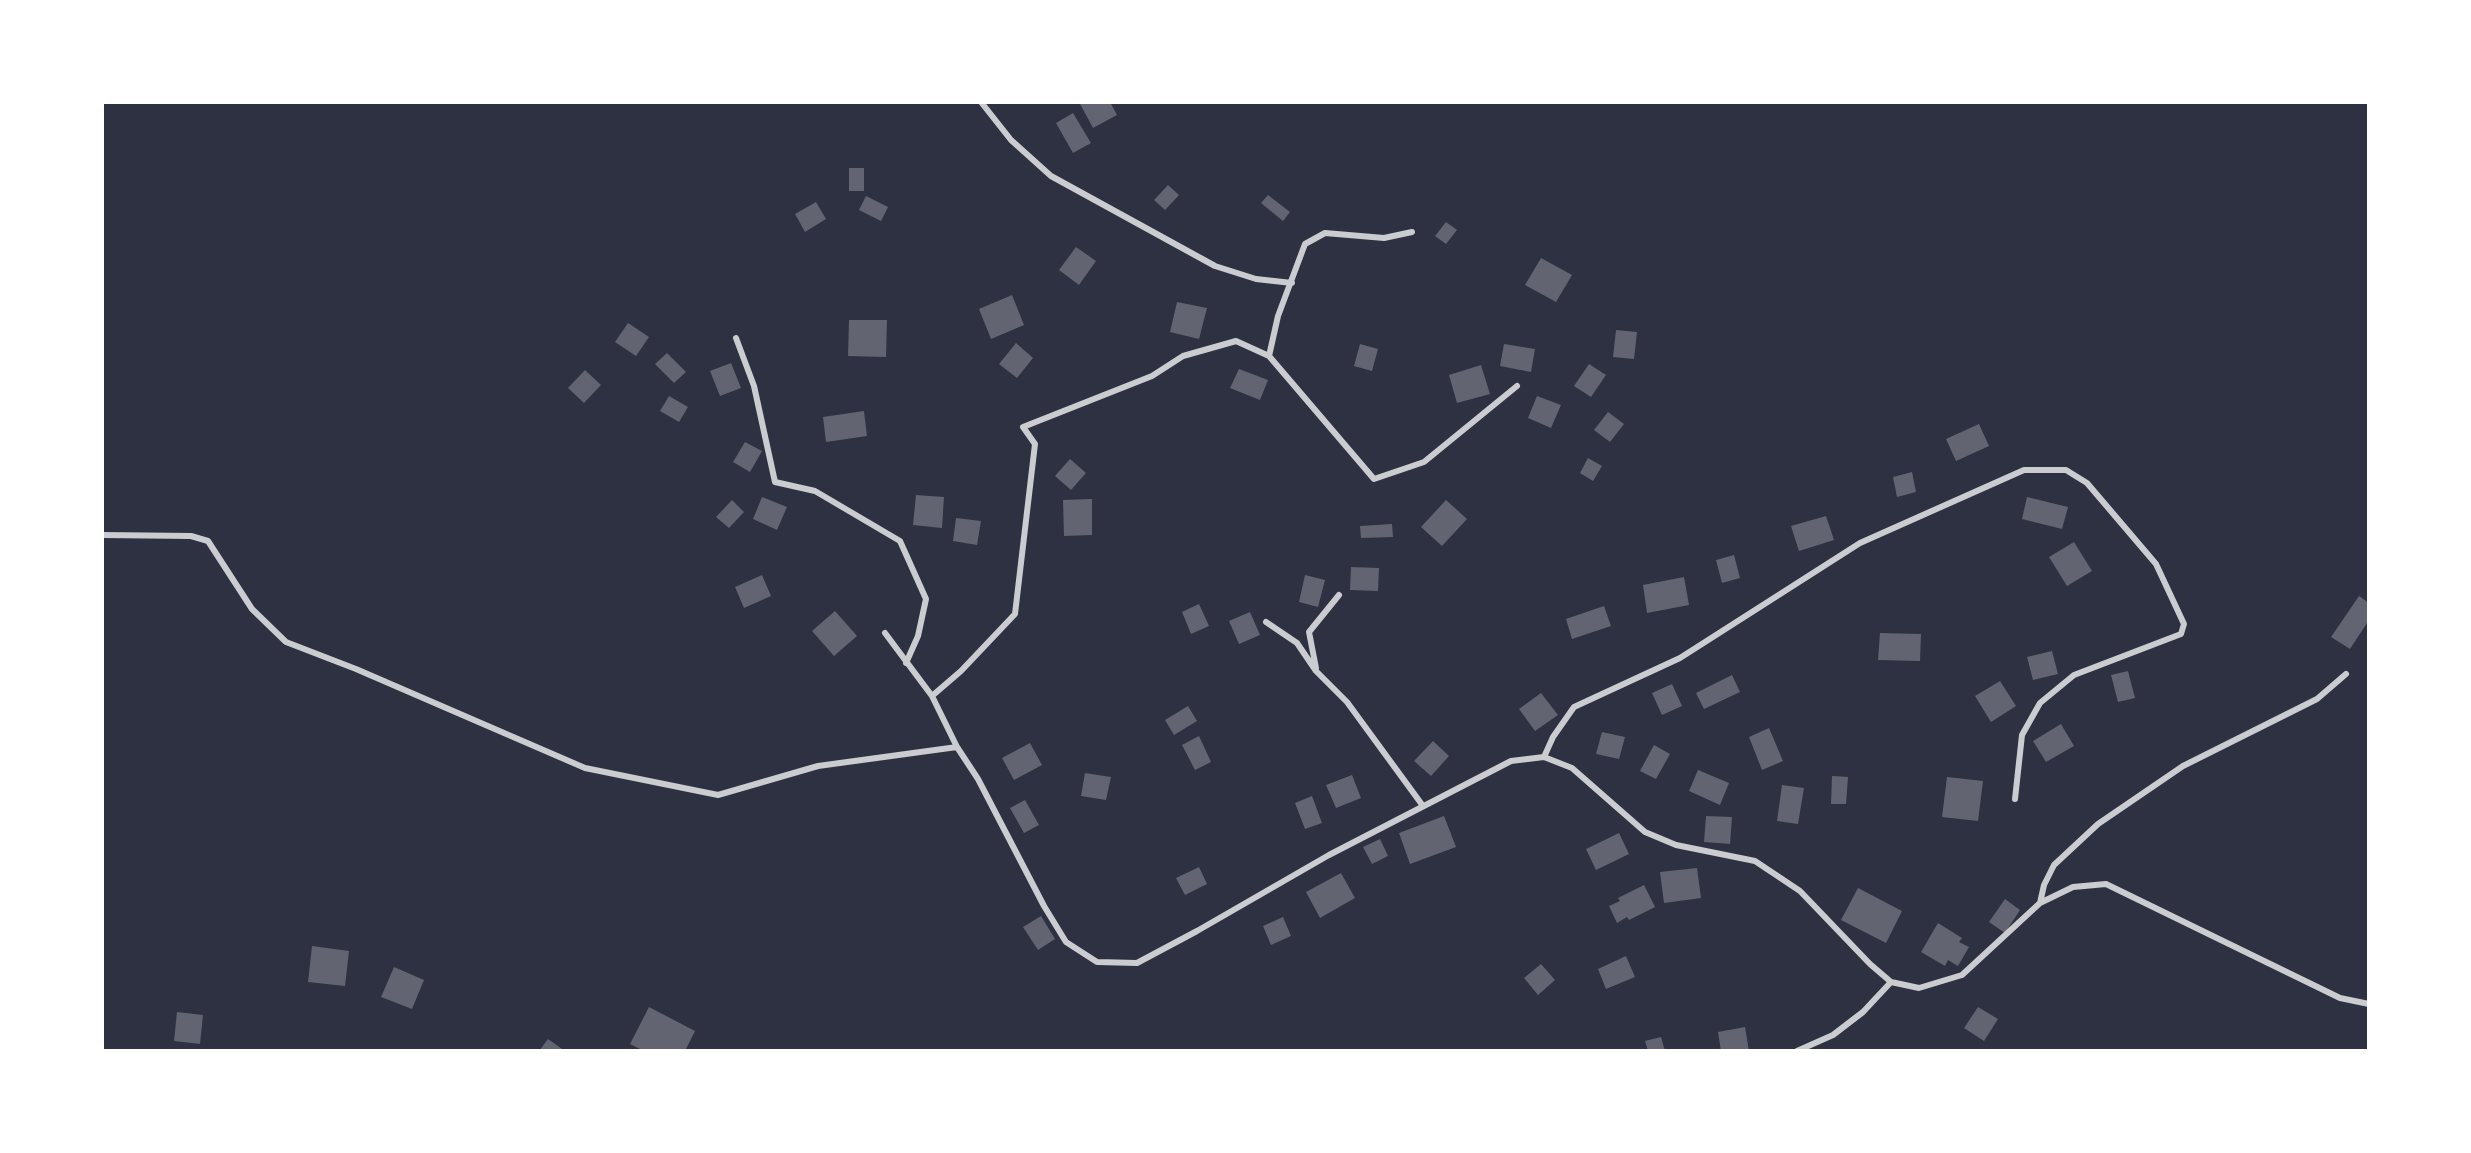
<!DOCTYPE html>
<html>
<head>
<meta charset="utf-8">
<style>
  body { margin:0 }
  #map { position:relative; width:2471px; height:1153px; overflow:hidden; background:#2d3142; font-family:"DejaVu Sans",sans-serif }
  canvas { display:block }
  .frame { position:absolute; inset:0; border:104px solid #fff; pointer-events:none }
</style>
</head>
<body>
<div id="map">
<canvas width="2471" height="1153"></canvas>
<div class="frame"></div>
</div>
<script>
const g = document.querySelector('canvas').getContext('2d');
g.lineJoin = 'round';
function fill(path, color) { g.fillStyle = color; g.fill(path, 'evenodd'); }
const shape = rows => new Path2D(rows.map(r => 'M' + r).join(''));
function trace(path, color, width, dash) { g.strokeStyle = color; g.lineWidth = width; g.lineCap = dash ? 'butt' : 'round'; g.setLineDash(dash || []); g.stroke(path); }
fill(shape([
  [1079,102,1110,102,1117,115,1093,128],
  [1073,113,1091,143,1073,153,1056,123],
  [849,168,864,168,864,191,849,191],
  [1168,185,1179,195,1165,210,1154,200],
  [1268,195,1290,212,1283,221,1261,203],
  [866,196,888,207,881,221,859,210],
  [816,202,826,219,805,232,795,214],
  [1446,222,1457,230,1446,244,1435,236],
  [1076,247,1096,261,1079,285,1059,270],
  [1541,258,1572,275,1556,302,1525,285],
  [1012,295,1024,325,991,339,979,309],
  [1177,302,1207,308,1199,339,1170,332],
  [849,320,887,320,886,357,848,356],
  [628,323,649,337,636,356,615,342],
  [1616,330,1637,332,1634,359,1613,357],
  [1016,343,1033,358,1017,378,999,364],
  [1360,344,1378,349,1372,371,1354,366],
  [1504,344,1535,349,1531,372,1500,366],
  [667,353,686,372,674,383,655,364],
  [731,363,741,388,720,396,710,371],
  [1589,364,1606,375,1591,397,1574,386],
  [1481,365,1490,394,1457,403,1449,375],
  [1239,369,1268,380,1260,400,1230,388],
  [585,370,601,385,584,403,568,388],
  [669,396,688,407,679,422,660,411],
  [1537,396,1561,405,1551,428,1528,418],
  [864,411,867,436,826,442,823,417],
  [1608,412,1624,424,1610,442,1594,430],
  [1979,424,1989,446,1956,461,1946,439],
  [745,442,762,451,750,472,733,462],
  [1588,458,1602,466,1593,481,1580,473],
  [1070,459,1086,473,1071,490,1055,476],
  [1912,472,1916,492,1897,497,1893,477],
  [916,495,944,497,942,528,913,525],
  [762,497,787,507,777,530,753,519],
  [2027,497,2068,507,2062,529,2022,519],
  [1092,499,1092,535,1064,536,1063,500],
  [732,500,744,512,729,528,716,517],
  [1446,500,1467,519,1442,546,1421,527],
  [1826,516,1834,540,1799,551,1791,526],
  [956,518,981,521,977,545,953,541],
  [1392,524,1393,537,1361,538,1360,526],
  [2074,542,2092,571,2067,586,2049,557],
  [1734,555,1740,578,1722,583,1716,560],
  [1351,567,1379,568,1378,591,1350,590],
  [762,575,771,596,744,608,735,587],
  [1305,575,1325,580,1318,607,1299,602],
  [1684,577,1689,605,1647,613,1643,585],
  [2359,596,2369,603,2369,620,2350,649,2331,637],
  [1199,604,1209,626,1191,634,1182,612],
  [1604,606,1611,626,1572,639,1566,619],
  [835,611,857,636,834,656,812,631],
  [1250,612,1260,635,1239,644,1229,621],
  [1880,633,1921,634,1920,661,1878,660],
  [2052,651,2058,674,2033,680,2027,657],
  [2128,671,2135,698,2118,702,2111,675],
  [1732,675,1740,692,1704,709,1696,693],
  [2000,681,2016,706,1991,722,1975,696],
  [1672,684,1682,706,1662,715,1652,693],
  [1541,693,1558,715,1535,731,1519,709],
  [1188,706,1197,721,1174,735,1165,720],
  [2061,724,2074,746,2046,762,2033,741],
  [1769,728,1783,761,1762,770,1749,737],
  [1602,732,1625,737,1619,759,1596,754],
  [1199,736,1211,762,1195,770,1182,745],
  [1433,741,1449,756,1431,776,1414,761],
  [1030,743,1042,765,1014,780,1002,758],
  [1654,745,1670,754,1656,779,1640,771],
  [1698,770,1729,783,1720,805,1689,791],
  [1085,773,1111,777,1106,800,1081,796],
  [1352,775,1361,798,1336,808,1326,785],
  [1832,776,1848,777,1846,804,1831,804],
  [1947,777,1983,781,1978,821,1942,817],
  [1782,785,1804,788,1798,824,1777,821],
  [1312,796,1322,823,1305,829,1295,803],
  [1025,800,1039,825,1024,833,1010,808],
  [1444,816,1456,847,1410,864,1399,833],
  [1706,816,1732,817,1730,844,1704,842],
  [1619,833,1629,854,1596,870,1586,849],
  [1380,839,1388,856,1372,864,1363,847],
  [1199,867,1207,884,1185,895,1176,878],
  [1697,868,1701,898,1664,903,1660,872],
  [1341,873,1355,898,1320,918,1306,892],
  [1644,885,1655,907,1629,920,1627,917,1617,923,1609,906,1620,901,1618,898],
  [1858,888,1902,911,1886,943,1841,920],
  [2005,899,2020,910,2005,933,1989,922],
  [1041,916,1055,939,1038,950,1023,927],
  [1283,917,1291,936,1271,945,1263,926],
  [1938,923,1962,938,1959,942,1969,947,1958,966,1948,960,1945,966,1921,952],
  [312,946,349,951,345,986,308,982],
  [1626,956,1635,977,1606,989,1598,969],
  [1541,964,1555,980,1538,995,1524,978],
  [394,967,424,980,412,1009,381,997],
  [649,1007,695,1031,685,1051,644,1051,630,1044],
  [1978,1007,1998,1019,1984,1041,1964,1028],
  [177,1012,203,1015,200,1044,174,1041],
  [1745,1027,1749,1051,1721,1051,1718,1032],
  [1661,1037,1665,1051,1648,1051,1645,1041],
  [548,1039,565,1051,539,1051]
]), '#626471');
trace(shape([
  [981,102,1011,140,1051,176,1215,266,1256,279,1292,283],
  [736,338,754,386,775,482,815,491,900,541,926,599,918,636,906,663],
  [1269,356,1278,316,1305,244,1325,233,1384,238,1412,232],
  [102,535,191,536,208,541,252,609,286,642,356,669,585,768,718,795,818,766,957,747,978,779,1044,906,1066,942,1097,962,1137,963,1197,931,1329,855,1511,761,1544,757,1572,768,1645,832,1676,845,1755,861,1800,891,1870,964,1891,982,1919,988,1962,975,2040,903,2073,887,2106,884,2340,998,2369,1004],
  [1266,622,1297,643,1316,671,1347,702,1423,806],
  [885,633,932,696,957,747],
  [1316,668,1309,632,1339,595],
  [932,696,961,671,1015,614,1035,444,1023,427,1152,376,1183,356,1236,341,1269,356,1374,479,1424,462,1517,386],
  [1544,757,1553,737,1574,707,1680,658,1860,543,2024,470,2066,470,2087,483,2156,564,2184,624,2181,634,2074,675,2040,703,2022,735,2015,799],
  [2040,903,2044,885,2054,865,2098,824,2183,766,2317,699,2346,674],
  [1797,1051,1833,1035,1863,1012,1891,982]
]), '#caccd0', 6);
</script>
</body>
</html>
